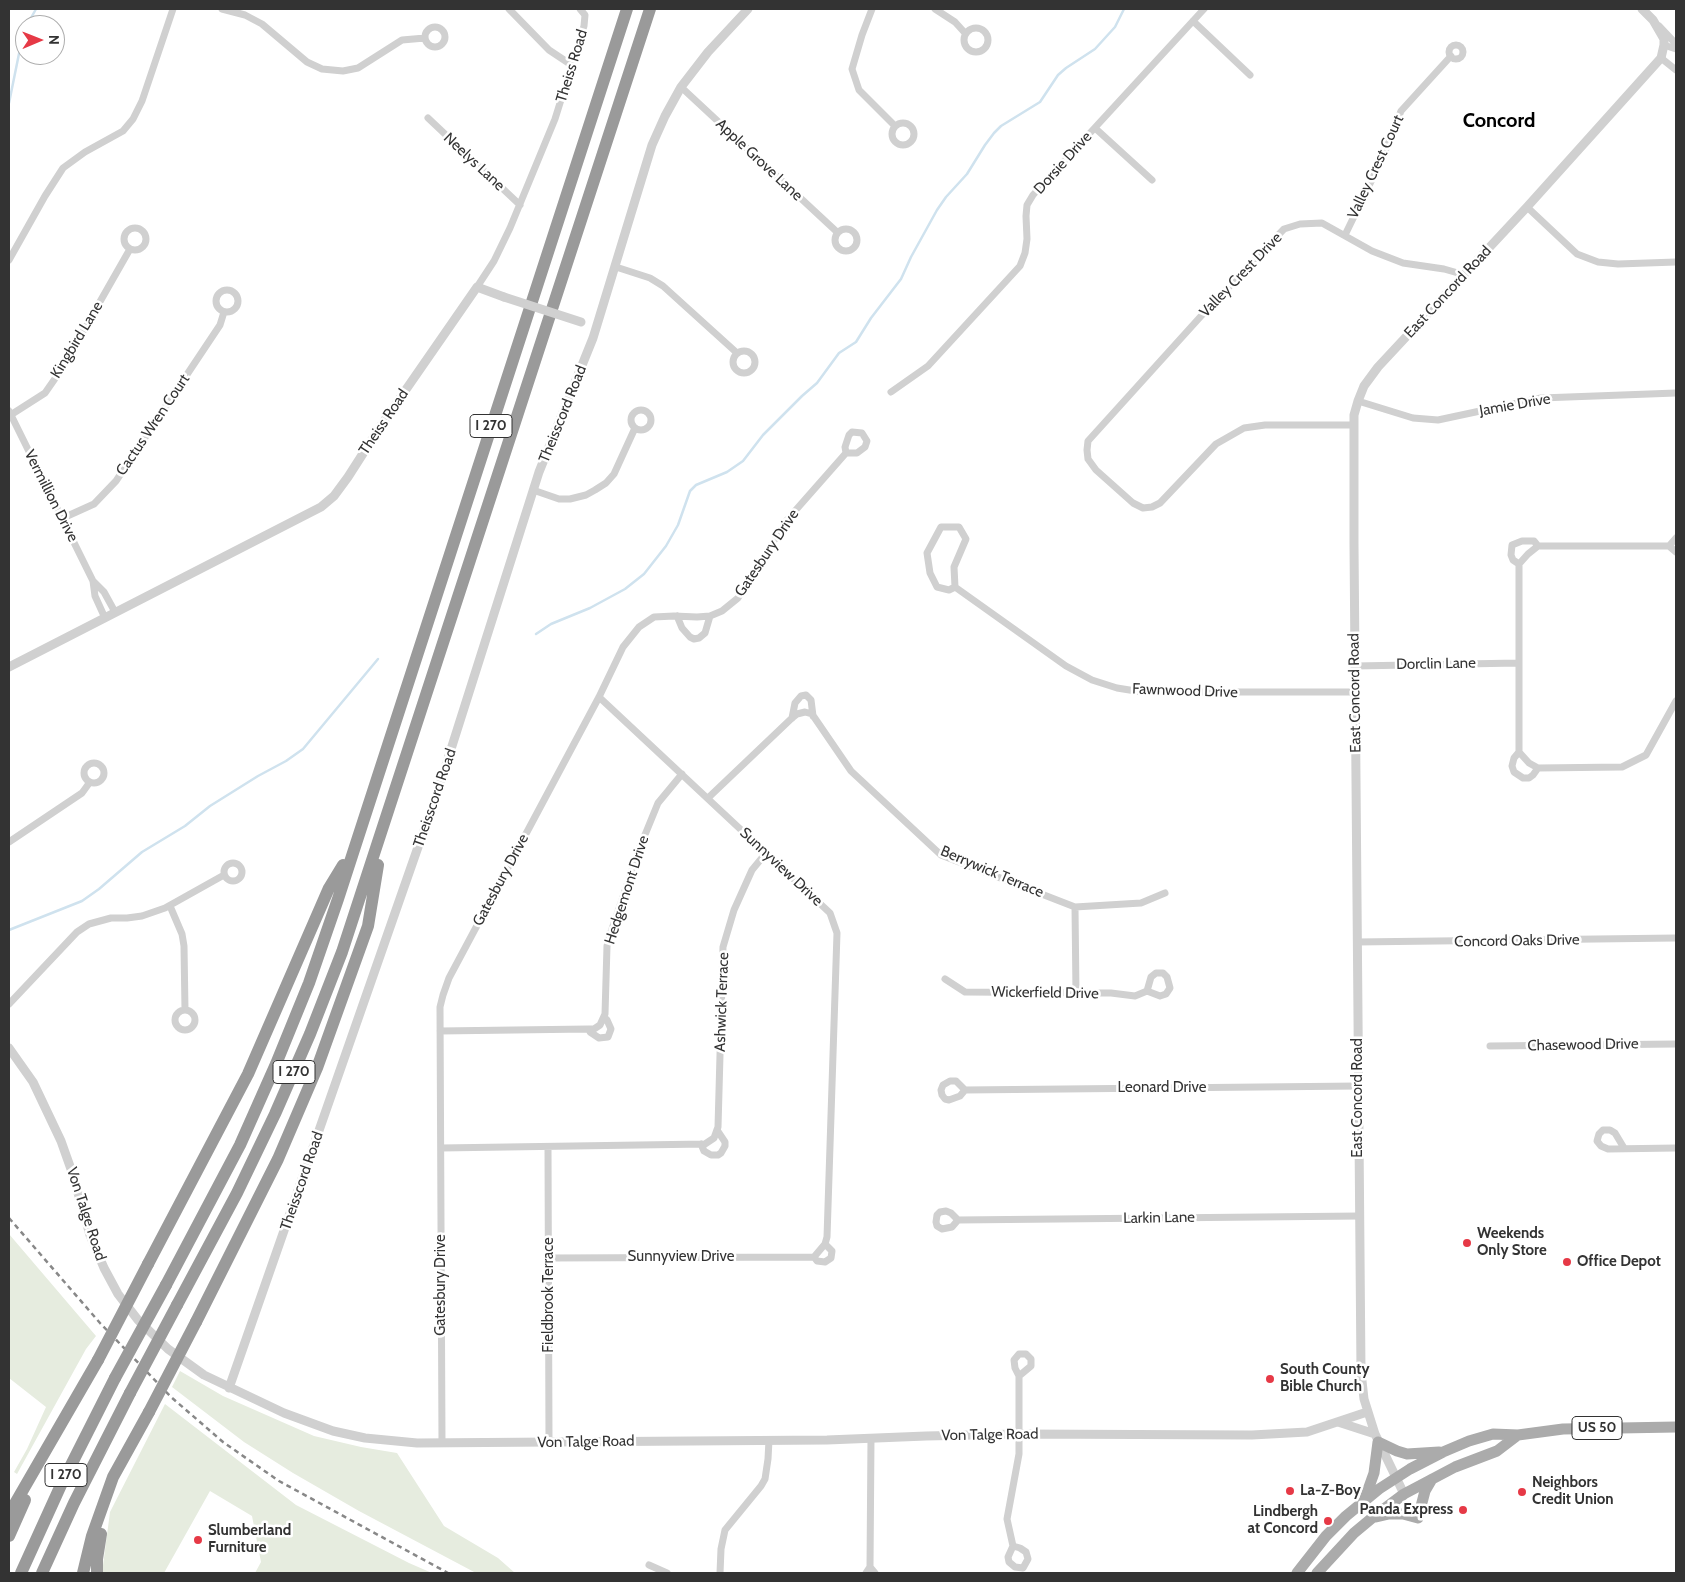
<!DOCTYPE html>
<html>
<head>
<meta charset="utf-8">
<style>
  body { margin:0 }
  #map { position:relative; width:1685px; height:1582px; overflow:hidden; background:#fff; font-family:Cabin,sans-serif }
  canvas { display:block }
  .frame { position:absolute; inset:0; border:10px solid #333; pointer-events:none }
  .north { position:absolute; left:15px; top:15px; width:50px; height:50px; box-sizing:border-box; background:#fff; border:1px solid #adadad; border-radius:50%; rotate:89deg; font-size:14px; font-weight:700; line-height:20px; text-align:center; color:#333 }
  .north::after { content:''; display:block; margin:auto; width:18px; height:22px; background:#e63946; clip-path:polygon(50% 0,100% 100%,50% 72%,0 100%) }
</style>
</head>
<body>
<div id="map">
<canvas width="1685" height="1582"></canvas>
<div class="frame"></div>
<div class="north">N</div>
</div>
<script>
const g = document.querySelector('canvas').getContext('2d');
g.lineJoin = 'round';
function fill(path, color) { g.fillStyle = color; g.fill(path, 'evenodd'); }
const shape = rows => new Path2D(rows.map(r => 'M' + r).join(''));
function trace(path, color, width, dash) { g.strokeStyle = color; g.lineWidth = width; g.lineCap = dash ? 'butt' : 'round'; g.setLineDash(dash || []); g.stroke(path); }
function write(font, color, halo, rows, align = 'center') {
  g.font = font + ' Cabin,sans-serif'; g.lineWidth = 5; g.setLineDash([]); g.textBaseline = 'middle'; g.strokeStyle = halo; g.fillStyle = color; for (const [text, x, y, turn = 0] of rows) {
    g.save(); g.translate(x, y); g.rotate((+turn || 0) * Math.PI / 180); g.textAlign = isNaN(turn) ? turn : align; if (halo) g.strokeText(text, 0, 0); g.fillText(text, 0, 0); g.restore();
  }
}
fill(shape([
  [9,1234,96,1336,86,1349,17,1474,14,1472,27,1449,46,1407,9,1378],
  [180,1371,223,1396,314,1436,361,1447,397,1453,444,1526,498,1558,515,1573,476,1573,359,1511,293,1473,244,1442,172,1387],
  [165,1404,296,1505,409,1563,432,1573,255,1573,261,1562,252,1516,210,1491,164,1573,102,1573,110,1512]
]), '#e6ecdf');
trace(shape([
  [27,25,36,9],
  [9,103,23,34,25,30],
  [536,634,551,624,590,608,625,589,644,574,666,546,678,525,690,491,696,485,727,472,743,461,763,435,802,396,817,383,839,353,856,342,871,318,901,279,911,257,937,210,946,197,967,174,985,145,994,133,1001,126,1040,102,1058,75,1066,68,1095,49,1115,27,1124,9],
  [9,930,82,901,99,889,142,852,185,826,210,806,258,776,286,761,303,749,378,659]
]), '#cfe2ee', 2.5);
trace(shape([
  [222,9,245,15,262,24,307,62,322,69,343,71,358,68,402,40,425,38],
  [509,9,549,50,573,66],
  [872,9,862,35,852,69,859,90,895,126],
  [935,9,955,22,965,33],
  [1193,21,1250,75],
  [1659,26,1676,44],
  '425 37a10 10 0 1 1 20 0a10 10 0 1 1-20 0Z',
  '964 40a12 12 0 1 1 24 0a12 12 0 1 1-24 0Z',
  [1664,45,1676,49],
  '1449 52a7 7 0 1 1 14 0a7 7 0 1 1-14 0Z',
  [1661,58,1676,70],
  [681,87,837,232],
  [428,118,520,205],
  '892 134a11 11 0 1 1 22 0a11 11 0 1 1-22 0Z',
  [1095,128,1152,180],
  [1527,207,1577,254,1598,262,1618,264,1676,262],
  '124 239a11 11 0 1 1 22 0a11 11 0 1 1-22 0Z',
  '835 240a11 11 0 1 1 22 0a11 11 0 1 1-22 0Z',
  [1345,235,1382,159,1401,111,1451,56],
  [9,260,45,196,63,168,85,152,123,131,133,119,142,101,173,9],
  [616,267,650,278,663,286,737,353],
  [477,287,494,261,510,228,555,119,584,26,585,15,580,9],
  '216 301a11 11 0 1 1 22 0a11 11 0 1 1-22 0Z',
  '733 362a11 11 0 1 1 22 0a11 11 0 1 1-22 0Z',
  [891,392,928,366,1020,266,1025,253,1027,239,1026,216,1027,205,1033,195,1204,9],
  [1358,401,1413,418,1438,420,1541,398,1676,393],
  '631 420a10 10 0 1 1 20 0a10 10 0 1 1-20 0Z',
  [9,411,93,581,104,592,115,612],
  [9,416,45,393,61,370,130,249],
  [1354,425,1265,425,1244,428,1216,444,1160,503,1152,507,1143,508,1133,503,1096,470,1088,459,1087,450,1088,441,1202,315,1284,229,1300,224,1322,223,1372,251,1403,263,1444,269,1465,275],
  [533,490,559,499,570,499,586,495,595,490,606,483,614,474,635,428],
  [63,518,94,504,116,481,220,325,224,312],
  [1669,546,1676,538],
  [1676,552,1669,546,1538,546,1528,554,1519,564,1519,752,1529,763,1538,768,1622,767,1646,755,1676,701],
  [1519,564,1513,560,1511,555,1512,545,1522,541,1534,541,1538,546],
  [93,581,95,596,105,618],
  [955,587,949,590,937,587,930,573,927,553,941,527,959,527,966,539,954,567,955,587,1066,666,1092,680,1117,688,1142,692,1355,692],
  [677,616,682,628,690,637,694,639,699,638,705,633,710,616],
  [1355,666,1518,663],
  [792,718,795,703,801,696,806,695,811,700,813,716],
  [1519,752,1514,758,1512,766,1514,772,1523,778,1529,778,1533,775,1538,768],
  '84 773a10 10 0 1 1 20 0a10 10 0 1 1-20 0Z',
  [708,798,792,718,797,714,805,712,812,714,851,771,941,855,1075,907,1141,903,1165,893],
  [9,842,82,793,90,782],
  '224 872a9 9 0 1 1 18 0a9 9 0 1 1-18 0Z',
  [170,906,182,934,184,946,185,1010],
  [1075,907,1076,994],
  [1357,942,1676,938],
  [945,979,965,992,1111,993,1135,996,1147,991,1151,977,1156,973,1163,973,1167,977,1170,988,1166,994,1160,996,1147,991],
  [9,1004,77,932,89,924,111,918,127,918,142,916,165,908,224,875],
  '175 1020a10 10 0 1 1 20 0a10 10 0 1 1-20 0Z',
  [589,1029,590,1032,599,1038,608,1037,611,1029,607,1020,604,1017],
  [440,1031,588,1029,594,1029,600,1025,605,1014,607,946,610,935,640,847,658,803,682,774],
  [1490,1046,1676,1044],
  [965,1090,960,1096,949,1100,945,1099,942,1095,941,1090,943,1085,950,1081,956,1081,965,1090,1358,1086],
  [701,1144,704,1151,711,1155,718,1155,721,1153,725,1146,725,1142,717,1130],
  [548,1147,549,1442],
  [441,1148,705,1144,714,1138,718,1127,723,947,734,910,752,870,766,853],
  [1624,1148,1615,1133,1610,1130,1603,1130,1599,1134,1597,1141,1601,1146,1608,1149,1676,1148],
  [958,1220,952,1227,942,1229,937,1226,936,1222,937,1215,940,1212,946,1211,951,1213,958,1220,1359,1216],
  [814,1257,817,1261,825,1262,831,1258,832,1251,825,1244],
  [549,1258,814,1257,825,1244,827,1237,837,933,830,913,599,697],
  [442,1443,440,1007,443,995,449,978,599,697,623,647,639,627,654,617,674,616,697,617,710,616,722,611,738,598,787,520,846,453,857,453,865,447,867,441,862,433,852,432,849,435,845,447,846,453],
  [1013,1546,1020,1548,1026,1552,1028,1559,1023,1568,1015,1567,1009,1562,1008,1557,1013,1546,1007,1519,1019,1454,1019,1376,1015,1368,1014,1360,1019,1354,1026,1354,1031,1359,1031,1366,1019,1376],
  [649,1565,667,1573],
  [870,1567,875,1573],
  [720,1573,721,1549,725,1530,761,1486,765,1479,768,1459,769,1440],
  [866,1573,870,1567,871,1438]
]), '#d0d0d0', 7);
trace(shape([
  [9,667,321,507,334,496,348,477,380,427,477,287,504,297],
  [9,1048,33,1082,61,1141,72,1172,90,1235,104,1268,118,1294,138,1320,168,1349,204,1375,284,1413,333,1431,365,1438,417,1443,827,1440,926,1436,1019,1434,1252,1435,1307,1432,1367,1412],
  [229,1388,439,787,539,472,593,338,652,145,665,116,681,87,708,52,748,9],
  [1338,1422,1375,1434],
  [1404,1494,1375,1434,1364,1399,1361,1372,1354,544,1354,415,1358,401,1364,386,1378,367,1527,207,1661,58,1664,45,1664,39,1653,20,1642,9]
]), '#d0d0d0', 9);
trace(shape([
  [1364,1501,1374,1473,1378,1442,1397,1451,1407,1454,1439,1452],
  [1376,1517,1389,1514,1403,1514,1418,1518,1425,1491,1432,1479],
  [1297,1573,1326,1536,1346,1516,1379,1489,1410,1469,1443,1452,1469,1441,1493,1434,1518,1435,1563,1429,1676,1427],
  [1317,1573,1354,1533,1372,1518,1404,1494,1455,1467,1497,1451,1518,1435]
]), '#ababab', 11);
trace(shape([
  [148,1264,248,1074,329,888,343,865],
  [166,1285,240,1145,276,1064,309,983,338,899,627,9],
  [177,1305,237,1193,275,1114,310,1034,342,952,650,9],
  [196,1322,278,1159,317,1068,368,926,378,865],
  [9,1514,98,1360],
  [9,1536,25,1500],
  [21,1573,61,1485,115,1378],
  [42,1573,74,1503,130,1393],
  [83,1573,92,1536,113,1477,149,1412],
  [97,1573,97,1559,101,1534]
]), '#9a9a9a', 12);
trace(shape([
  [9,1218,100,1323,171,1397,223,1442,279,1481,448,1573]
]), '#888', 2.5, [5, 4]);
trace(shape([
  [504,297,581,322]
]), '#d0d0d0', 9);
trace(shape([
  [98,1360,148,1264],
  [115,1378,166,1285],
  [130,1393,177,1305],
  [149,1412,196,1322]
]), '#9a9a9a', 12);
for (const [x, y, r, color] of [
  [1467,1243,5,"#e63946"],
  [1567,1262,5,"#e63946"],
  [1270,1379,5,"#e63946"],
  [1290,1491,5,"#e63946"],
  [1522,1492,5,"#e63946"],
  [1463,1510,5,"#e63946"],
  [1328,1521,5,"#e63946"],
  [198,1540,5,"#e63946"]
]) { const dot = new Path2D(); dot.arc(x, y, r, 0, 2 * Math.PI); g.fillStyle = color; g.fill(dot); trace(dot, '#fff', 2); }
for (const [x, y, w] of [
  [491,426,42],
  [294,1072,42],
  [1597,1428,50],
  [66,1475,42]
]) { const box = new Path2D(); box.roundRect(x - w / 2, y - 11.5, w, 23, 4); g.fillStyle = '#fff'; g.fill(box); trace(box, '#333', 1); }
write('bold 14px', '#333', null, [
  ["I 270",491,426],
  ["I 270",294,1072],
  ["US 50",1597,1428],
  ["I 270",66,1475]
]);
write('15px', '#333', '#fff', [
  ["Theiss Road",572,66,-73],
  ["Apple Grove Lane",759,160,43],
  ["Neelys Lane",474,162,43],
  ["Dorsie Drive",1063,163,-48],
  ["Valley Crest Court",1376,167,-65],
  ["Valley Crest Drive",1241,275,-46],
  ["East Concord Road",1448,292,-47],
  ["Kingbird Lane",77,340,-59],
  ["Jamie Drive",1515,405,-10],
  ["Theisscord Road",563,414,-68],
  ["Theiss Road",384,422,-56],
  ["Cactus Wren Court",153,425,-56],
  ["Vermillion Drive",51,496,63],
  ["Gatesbury Drive",767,553,-56],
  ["Dorclin Lane",1436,664,-1],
  ["Fawnwood Drive",1185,691,2],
  ["East Concord Road",1355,693,-91],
  ["Theisscord Road",435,798,-71],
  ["Sunnyview Drive",781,867,43],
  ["Berrywick Terrace",992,872,23],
  ["Gatesbury Drive",501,880,-62],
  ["Hedgemont Drive",627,890,-72],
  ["Concord Oaks Drive",1517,941,-1],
  ["Wickerfield Drive",1045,993,1],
  ["Ashwick Terrace",722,1002,-88],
  ["Chasewood Drive",1583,1045,-1],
  ["Leonard Drive",1162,1088],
  ["East Concord Road",1358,1098,-90],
  ["Theisscord Road",302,1181,-71],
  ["Von Talge Road",86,1214,72],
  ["Larkin Lane",1159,1218,-1],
  ["Sunnyview Drive",681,1257],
  ["Gatesbury Drive",441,1285,-90],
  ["Fieldbrook Terrace",549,1295,-90],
  ["Von Talge Road",990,1435,-1],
  ["Von Talge Road",586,1442,-1]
]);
write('bold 15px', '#333', '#fff', [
  ["Weekends",1477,1234],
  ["Only Store",1477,1251],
  ["Office Depot",1577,1262],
  ["South County",1280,1370],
  ["Bible Church",1280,1387],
  ["Neighbors",1532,1483],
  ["Credit Union",1532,1500],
  ["La-Z-Boy",1300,1491],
  ["Panda Express",1453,1510,"right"],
  ["Lindbergh",1318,1512,"right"],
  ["at Concord",1318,1529,"right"],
  ["Slumberland",208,1531],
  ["Furniture",208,1548]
], 'left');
write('bold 20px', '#000', '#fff', [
  ["Concord",1499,121]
]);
</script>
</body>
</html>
